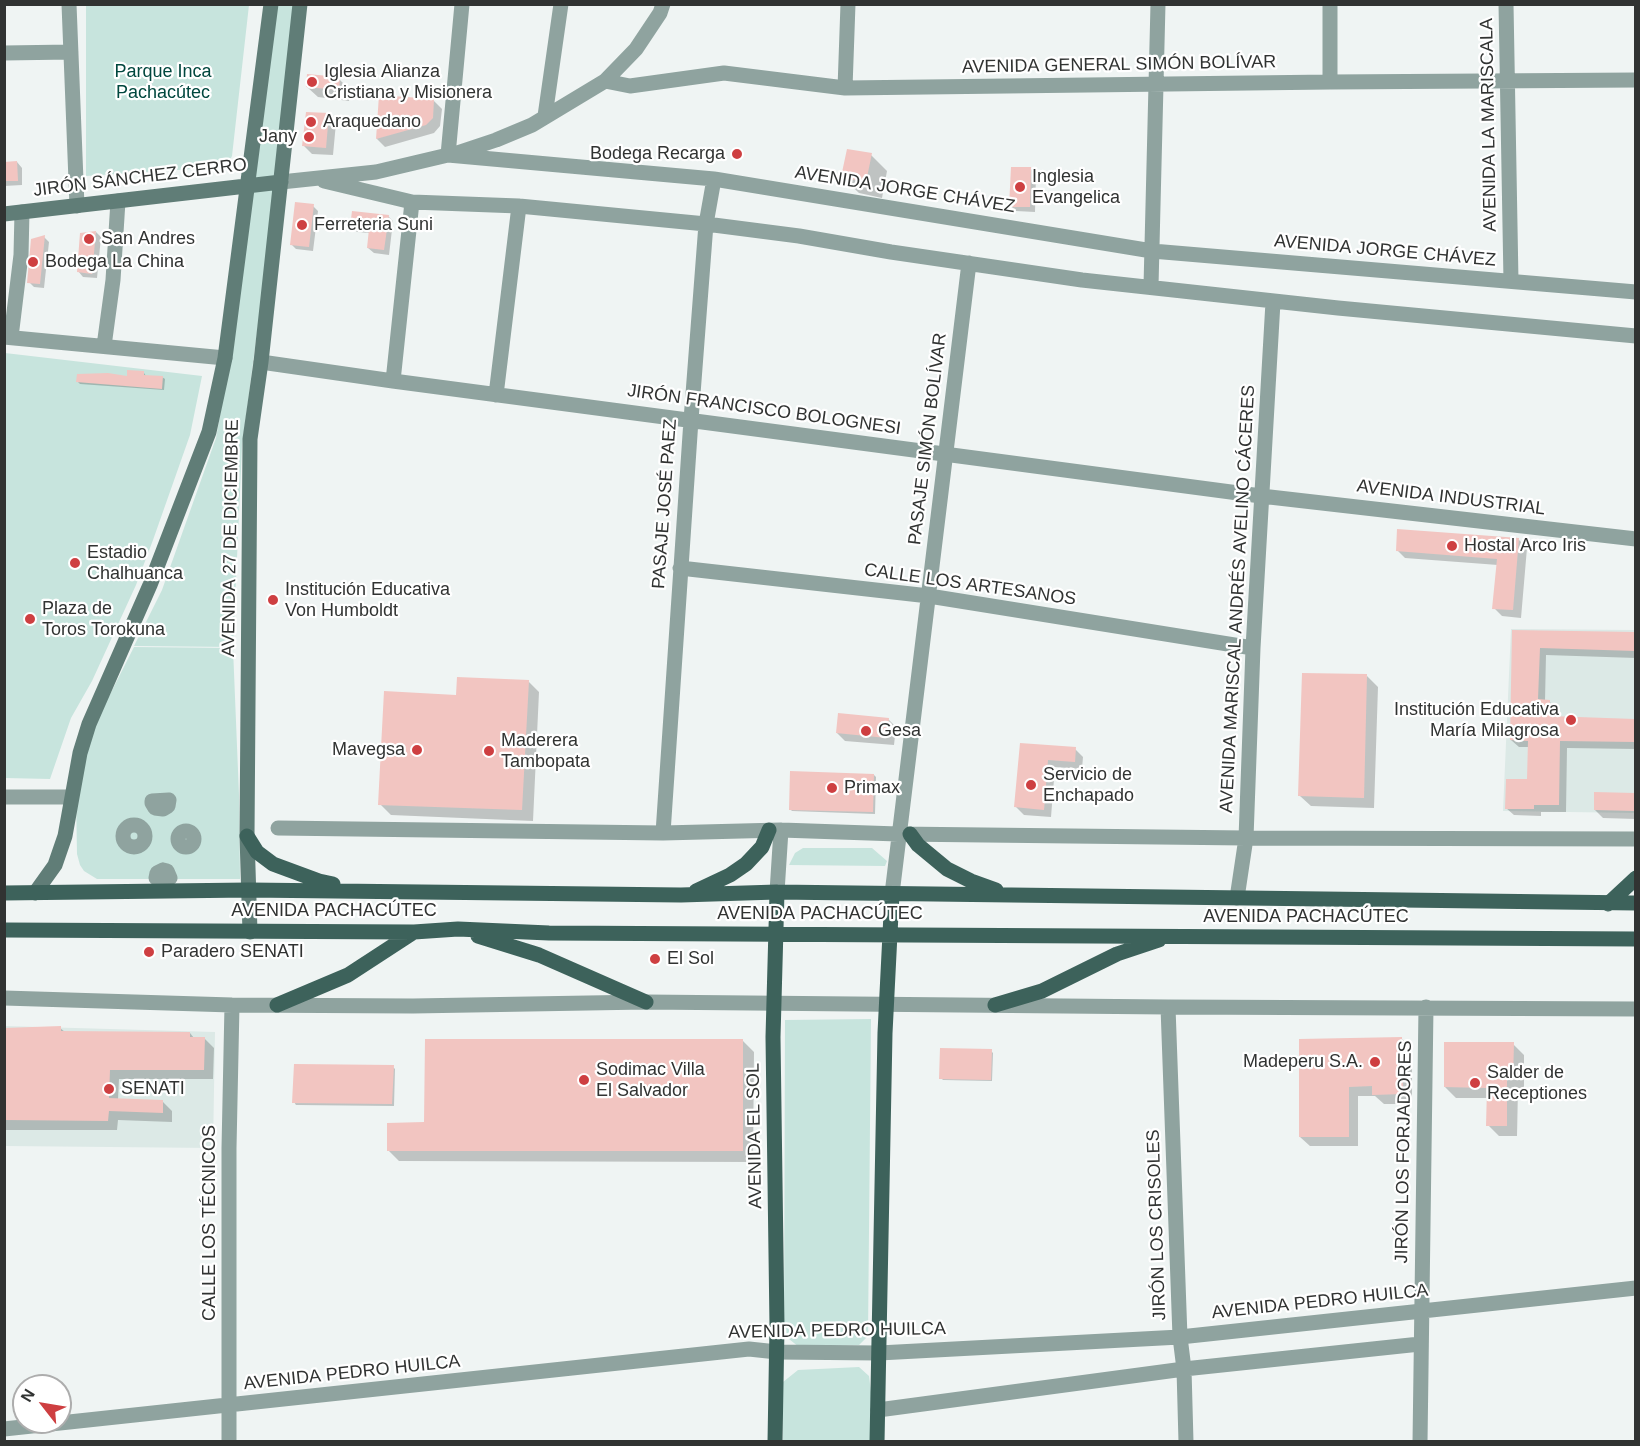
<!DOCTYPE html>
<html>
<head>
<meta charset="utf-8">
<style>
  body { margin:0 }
  #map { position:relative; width:1640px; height:1446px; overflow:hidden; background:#eff4f3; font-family:Helvetica,sans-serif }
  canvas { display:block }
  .frame { position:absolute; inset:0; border:6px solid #313332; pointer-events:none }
  .north { position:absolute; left:12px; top:1374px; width:60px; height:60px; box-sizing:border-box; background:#fff; border:2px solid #adadad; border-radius:50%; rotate:301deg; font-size:16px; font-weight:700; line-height:24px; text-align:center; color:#313332 }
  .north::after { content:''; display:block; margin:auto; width:21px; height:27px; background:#ce3f41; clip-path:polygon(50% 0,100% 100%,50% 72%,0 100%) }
</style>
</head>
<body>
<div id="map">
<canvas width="1640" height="1446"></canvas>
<div class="frame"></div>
<div class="north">N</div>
</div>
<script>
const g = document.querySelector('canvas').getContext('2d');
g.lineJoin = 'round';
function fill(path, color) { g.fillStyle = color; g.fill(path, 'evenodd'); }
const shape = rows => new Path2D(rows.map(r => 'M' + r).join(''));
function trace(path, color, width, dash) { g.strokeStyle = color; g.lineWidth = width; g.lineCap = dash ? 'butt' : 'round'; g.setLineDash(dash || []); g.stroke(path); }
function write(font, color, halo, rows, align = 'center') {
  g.font = font + ' Helvetica,sans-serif'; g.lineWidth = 4.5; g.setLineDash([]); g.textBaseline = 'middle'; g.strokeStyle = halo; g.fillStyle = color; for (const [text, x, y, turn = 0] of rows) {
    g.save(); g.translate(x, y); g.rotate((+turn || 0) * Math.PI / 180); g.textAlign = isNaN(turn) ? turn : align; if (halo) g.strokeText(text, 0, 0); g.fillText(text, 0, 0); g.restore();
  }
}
fill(shape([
  [1511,629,1635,630,1635,813,1503,811],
  [5,1026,215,1032,213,1148,5,1146]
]), '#dce9e6');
fill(shape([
  [86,5,249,5,232,156,228,164,222,167,86,176],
  [274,5,296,5,276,177,255,179],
  [276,188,242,447,233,647,134,646,162,590,216,438,230,357,251,190],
  [5,353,202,376,190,435,153,540,136,585,92,681,71,718,50,779,5,778],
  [134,647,233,648,239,795,240,879,97,879,84,871,80,865,77,854,76,795,84,758,99,716],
  [803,848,872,848,887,861,885,866,789,865,795,853],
  [871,1019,868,1336,859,1345,799,1347,784,1335,785,1020],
  [859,1367,869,1376,871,1392,870,1441,783,1442,783,1382,798,1370]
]), '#c7e4dd');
fill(shape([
  [339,79,350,90,349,101,318,97,307,87],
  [380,97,434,101,442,109,440,126,434,133,385,147,377,139],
  [328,115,336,123,333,155,312,154,304,146],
  [871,155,887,171,882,198,859,193,842,177],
  [17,162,22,168,22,185,4,186,4,163],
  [1031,169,1036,174,1035,212,1016,211,1011,206],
  [313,206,318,211,313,251,296,249,291,244],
  [388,216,393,221,389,255,374,253,368,248,370,233,357,232,352,227],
  [96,232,101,237,97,278,83,277,78,271],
  [44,237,49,242,44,288,34,287,29,282],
  [144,373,146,376,162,377,165,379,164,390,80,384,78,382,128,377],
  [1519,540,1527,548,1521,618,1502,616,1494,608,1498,565,1405,558,1397,550],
  [1514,632,1636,633,1636,658,1546,655,1545,701,1549,701,1556,709,1556,718,1636,720,1636,749,1567,748,1566,812,1541,812,1541,816,1514,815,1506,808,1529,781,1530,747,1519,747,1511,740],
  [1367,676,1378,687,1374,808,1311,806,1300,796],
  [528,681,539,692,533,821,391,815,380,804,457,696],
  [888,719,896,727,894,745,845,741,837,733],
  [1021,745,1075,749,1083,757,1082,769,1055,767,1051,817,1024,815,1016,807],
  [874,775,876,777,875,814,792,811,790,809],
  [1596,794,1636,795,1636,819,1603,818,1595,810],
  [60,1028,65,1032,190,1033,194,1038,204,1038,214,1048,213,1079,119,1079,118,1100,163,1102,172,1111,172,1122,118,1120,117,1130,4,1130,4,1029],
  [1402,1039,1412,1048,1412,1104,1384,1104,1375,1096,1358,1096,1358,1146,1310,1146,1300,1137,1300,1041],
  [743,1041,754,1052,753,1162,399,1161,388,1150,426,1123],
  [1513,1044,1524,1055,1524,1088,1518,1088,1517,1136,1499,1136,1488,1125,1488,1098,1456,1098,1445,1087],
  [991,1051,993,1053,992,1081,943,1080,941,1078],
  [393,1067,395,1069,394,1106,296,1105,294,1102]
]), '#0003');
fill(shape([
  [307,74,340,77,339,90,306,87],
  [379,95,434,99,433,118,426,125,376,139],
  [306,112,329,113,326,148,302,146],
  [847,149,872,153,866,182,841,177],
  [17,161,18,181,4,181,4,162],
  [1011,167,1031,167,1030,207,1009,207],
  [295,202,314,204,309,247,290,245],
  [352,211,389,215,384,250,367,248,369,229,350,227],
  [96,231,92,274,77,272,80,233],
  [45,235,40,284,27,283,31,239],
  [127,370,144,371,144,375,163,376,162,389,76,382,77,374,108,373,127,376],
  [1397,529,1519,538,1513,610,1492,609,1497,559,1396,551],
  [1512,630,1635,632,1635,651,1540,648,1538,699,1550,700,1549,716,1635,719,1635,742,1560,741,1559,805,1534,805,1534,809,1505,809,1506,779,1527,779,1528,741,1510,740],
  [1302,673,1367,674,1364,798,1298,796],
  [457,677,529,680,522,810,378,805,384,691,456,695],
  [838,713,889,718,887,738,836,733],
  [1020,743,1076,747,1075,762,1048,760,1044,810,1014,807],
  [790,771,874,774,873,812,789,810],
  [1594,792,1635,793,1635,811,1594,810],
  [61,1026,61,1031,190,1032,190,1037,205,1037,204,1070,110,1070,109,1098,163,1100,163,1113,109,1111,108,1121,4,1120,4,1028],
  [1402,1037,1403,1094,1372,1095,1372,1086,1349,1087,1349,1137,1299,1137,1299,1039],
  [425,1039,743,1039,743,1151,387,1151,387,1123,424,1122],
  [1444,1042,1514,1042,1513,1078,1507,1078,1507,1126,1486,1126,1487,1088,1444,1087],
  [940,1048,992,1049,991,1080,939,1079],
  [294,1064,394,1065,392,1104,292,1103]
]), '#f2c5c1');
trace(shape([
  [69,4,77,206],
  [1506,4,1511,281],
  [4,53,71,52],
  [605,81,630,86,724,73,845,88,1330,82,1636,80],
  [1330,82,1330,4],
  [845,88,848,4],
  [545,116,561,4],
  [457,153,496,140,532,125,605,81,636,49,660,13,663,4],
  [448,155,462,4],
  [324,181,412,202,519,206,706,224,799,236,891,252,1082,280,1338,308,1636,336],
  [281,182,376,172,448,155,714,179,1152,251,1636,292],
  [1151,286,1158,4],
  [4,337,225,358],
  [11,337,21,255,22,212],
  [104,346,113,280,118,201],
  [261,362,393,381,1261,496,1636,539],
  [393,381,412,202],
  [496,395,519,206],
  [680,568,929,596,1253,648],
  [4,797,71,797],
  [169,800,168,806,163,809,155,808,152,803,152,801,169,800],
  '123 836a11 11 0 1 1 22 0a11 11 0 1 1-22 0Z',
  [278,828,663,833,781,830,898,834,1246,838,1636,839],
  '178 839a8 8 0 1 1 16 0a8 8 0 1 1-16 0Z',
  [663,833,691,420,706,224,714,179],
  [163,870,167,871,170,878,156,878,157,873,163,870],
  [777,892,781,830],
  [892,894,969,263],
  [1237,898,1246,838,1253,648,1273,302],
  [4,998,232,1005,413,1006,646,1002,1168,1007,1636,1009],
  [1168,1007,1180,1337,1184,1369,1186,1442],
  [878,1410,1184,1369,1420,1344],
  [4,1429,749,1349,777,1352,879,1353,1180,1337,1636,1288],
  [229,1442,229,1148,232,1005],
  [1420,1442,1426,1007]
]), '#8fa39f', 15);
trace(shape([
  [4,214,281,182],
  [35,893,55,865,65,836,80,753,89,724,150,585,209,432,225,358,271,4],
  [250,932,247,836,250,439,261,362,300,4]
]), '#607d77', 15);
trace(shape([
  [910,834,918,845,947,869,971,881,996,890],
  [247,836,257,852,273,864,319,881,333,884],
  [696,891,730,875,746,864,762,847,769,830],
  [4,893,249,890,681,895,777,892,1636,903],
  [1608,904,1636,878],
  [4,930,414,932,458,929,549,933,1636,939],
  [478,936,539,955,646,1002],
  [277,1005,348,975,414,932],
  [995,1005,1042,991,1117,954,1159,940],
  [775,1442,777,1326,773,1037,777,892],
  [877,1442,885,1033,892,894]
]), '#3d625b', 15);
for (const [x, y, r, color] of [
  [312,82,6,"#ce3f41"],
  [311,122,6,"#ce3f41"],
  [309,137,6,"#ce3f41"],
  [737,154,6,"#ce3f41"],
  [1020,187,6,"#ce3f41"],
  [302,225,6,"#ce3f41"],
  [89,239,6,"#ce3f41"],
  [33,262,6,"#ce3f41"],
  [1452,546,6,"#ce3f41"],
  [75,563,6,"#ce3f41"],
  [273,600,6,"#ce3f41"],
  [30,619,6,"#ce3f41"],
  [1571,720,6,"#ce3f41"],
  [866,731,6,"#ce3f41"],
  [417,750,6,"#ce3f41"],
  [489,751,6,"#ce3f41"],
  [1031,785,6,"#ce3f41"],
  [832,788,6,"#ce3f41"],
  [149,952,6,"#ce3f41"],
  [655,959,6,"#ce3f41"],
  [1375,1062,6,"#ce3f41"],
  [584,1080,6,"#ce3f41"],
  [1475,1083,6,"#ce3f41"],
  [109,1089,6,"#ce3f41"]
]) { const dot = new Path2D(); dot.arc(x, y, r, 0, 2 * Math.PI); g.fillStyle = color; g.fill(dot); trace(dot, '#fff', 2); }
write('18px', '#313332', '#fff', [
  ["AVENIDA GENERAL SIMÓN BOLÍVAR",1119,65,-1],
  ["AVENIDA LA MARISCALA",1489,125,-91],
  ["JIRÓN SÁNCHEZ CERRO",140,178,-7],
  ["AVENIDA JORGE CHÁVEZ",905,190,9],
  ["AVENIDA JORGE CHÁVEZ",1385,251,5],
  ["JIRÓN FRANCISCO BOLOGNESI",764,410,8],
  ["PASAJE SIMÓN BOLÍVAR",928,439,-83],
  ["AVENIDA INDUSTRIAL",1451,498,7],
  ["PASAJE JOSÉ PAEZ",665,504,-86],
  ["AVENIDA 27 DE DICIEMBRE",231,538,-89],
  ["CALLE LOS ARTESANOS",970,585,8],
  ["AVENIDA MARISCAL ANDRÉS AVELINO CÁCERES",1238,599,-87],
  ["AVENIDA PACHACÚTEC",334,911],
  ["AVENIDA PACHACÚTEC",820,914],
  ["AVENIDA PACHACÚTEC",1306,917],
  ["AVENIDA EL SOL",755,1136,-91],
  ["JIRÓN LOS FORJADORES",1404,1152,-89],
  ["CALLE LOS TÉCNICOS",210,1223,-90],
  ["JIRÓN LOS CRISOLES",1157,1225,-92],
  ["AVENIDA PEDRO HUILCA",1320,1302,-6],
  ["AVENIDA PEDRO HUILCA",837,1331,-1],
  ["AVENIDA PEDRO HUILCA",352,1373,-6]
]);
write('18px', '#00473e', '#fff', [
  ["Parque Inca",163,72],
  ["Pachacútec",163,93]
]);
write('18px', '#313332', '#fff', [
  ["Iglesia Alianza",324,72],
  ["Cristiana y Misionera",324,93],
  ["Araquedano",323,122],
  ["Jany",297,137,"right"],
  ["Bodega Recarga",725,154,"right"],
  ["Inglesia",1032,177],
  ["Evangelica",1032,198],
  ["Ferreteria Suni",314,225],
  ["San Andres",101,239],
  ["Bodega La China",45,262],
  ["Hostal Arco Iris",1464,546],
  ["Estadio",87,553],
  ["Chalhuanca",87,574],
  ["Institución Educativa",285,590],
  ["Von Humboldt",285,611],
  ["Plaza de",42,609],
  ["Toros Torokuna",42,630],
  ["Institución Educativa",1559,710,"right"],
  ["María Milagrosa",1559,731,"right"],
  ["Gesa",878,731],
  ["Maderera",501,741],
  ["Tambopata",501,762],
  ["Mavegsa",405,750,"right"],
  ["Servicio de",1043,775],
  ["Enchapado",1043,796],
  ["Primax",844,788],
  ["Paradero SENATI",161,952],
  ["El Sol",667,959],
  ["Madeperu S.A.",1363,1062,"right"],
  ["Sodimac Villa",596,1070],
  ["El Salvador",596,1091],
  ["Salder de",1487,1073],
  ["Receptiones",1487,1094],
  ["SENATI",121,1089]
], 'left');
</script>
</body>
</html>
